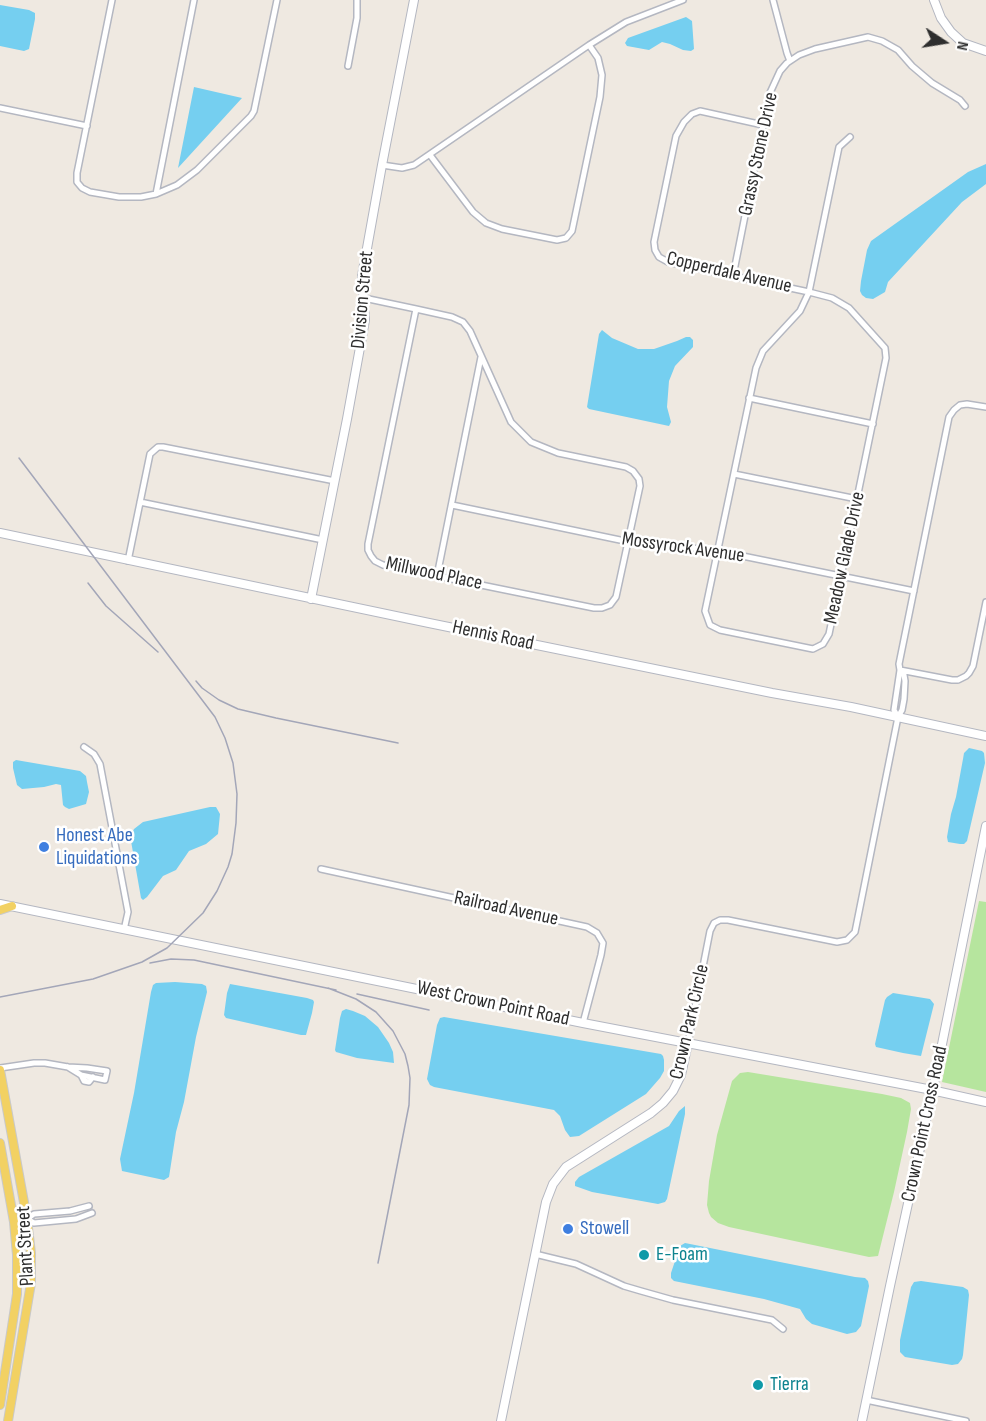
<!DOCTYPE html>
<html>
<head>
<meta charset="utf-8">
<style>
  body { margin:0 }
  #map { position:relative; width:986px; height:1421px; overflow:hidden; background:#efe9e1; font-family:"Sofia Sans Condensed",sans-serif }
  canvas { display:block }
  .north { position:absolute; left:914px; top:12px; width:60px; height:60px; -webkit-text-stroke:4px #fff; paint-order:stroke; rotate:102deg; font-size:16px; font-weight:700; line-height:24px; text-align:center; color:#2e2e2e }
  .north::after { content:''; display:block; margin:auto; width:21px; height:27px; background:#2e2e2e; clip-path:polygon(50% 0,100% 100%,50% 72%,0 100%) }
</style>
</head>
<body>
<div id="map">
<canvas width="986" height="1421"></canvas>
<div class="north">N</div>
</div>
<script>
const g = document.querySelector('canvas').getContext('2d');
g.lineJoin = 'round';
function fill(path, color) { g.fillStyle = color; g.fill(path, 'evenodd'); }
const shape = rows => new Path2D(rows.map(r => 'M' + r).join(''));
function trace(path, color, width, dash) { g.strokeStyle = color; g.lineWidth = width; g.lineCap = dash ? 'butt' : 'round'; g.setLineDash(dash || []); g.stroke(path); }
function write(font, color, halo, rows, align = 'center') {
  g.font = font + ' "Sofia Sans Condensed",sans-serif'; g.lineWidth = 5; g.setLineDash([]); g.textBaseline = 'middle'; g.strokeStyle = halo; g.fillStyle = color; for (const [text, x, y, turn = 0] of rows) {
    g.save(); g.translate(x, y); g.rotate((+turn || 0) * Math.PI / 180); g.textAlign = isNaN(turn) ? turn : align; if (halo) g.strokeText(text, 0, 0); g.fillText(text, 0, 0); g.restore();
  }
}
fill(shape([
  [979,901,986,902,986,1092,942,1082],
  [748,1072,882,1094,901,1098,910,1103,911,1109,907,1132,894,1192,878,1256,869,1257,729,1227,718,1223,711,1217,709,1213,707,1205,709,1181,717,1135,732,1081,740,1073]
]), '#b6e59e');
fill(shape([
  [0,5,29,10,35,13,35,19,29,49,24,51,0,46],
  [686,17,692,21,694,49,691,51,683,50,670,44,662,42,649,50,627,46,625,43,628,38],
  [194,87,242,98,178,168],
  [986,164,986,184,962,202,888,282,885,292,873,299,866,298,862,295,860,291,861,281,867,250,871,241,968,172],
  [602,330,612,338,638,349,654,349,677,341,686,337,690,337,693,340,693,347,675,366,669,381,667,407,671,422,669,426,589,409,587,407,599,334],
  [969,748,982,751,984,753,985,763,967,841,964,844,960,844,948,842,947,837,951,814,956,797,963,759,964,753],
  [16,760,80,771,86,776,87,782,89,792,86,804,69,809,65,807,63,805,61,785,56,784,44,787,22,789,17,785,13,768,13,762],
  [210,807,216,807,220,814,218,834,206,844,189,851,176,870,163,876,147,897,143,900,141,898,131,841,131,835,134,829,143,822],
  [175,982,202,984,206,986,207,992,196,1037,184,1102,176,1132,169,1177,164,1180,122,1171,120,1159,134,1093,151,992,153,985,156,983],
  [230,984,307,998,313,1000,314,1002,312,1013,306,1035,301,1035,226,1018,224,1015,227,993],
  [893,993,930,999,934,1004,921,1056,903,1053,876,1047,875,1044,885,1000,887,997],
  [346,1009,353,1011,365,1016,378,1027,389,1043,393,1052,394,1063,357,1058,336,1052,335,1050,340,1018,342,1011],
  [444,1017,661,1054,663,1056,664,1060,664,1071,660,1078,646,1094,579,1136,570,1137,565,1130,560,1116,554,1110,434,1087,430,1085,427,1079,437,1025,440,1018],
  [685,1106,685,1114,667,1199,665,1202,658,1204,592,1192,575,1186,575,1182,579,1177,669,1126,679,1111],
  [685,1243,855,1277,865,1278,868,1281,869,1286,861,1326,856,1332,847,1334,812,1324,806,1319,800,1309,764,1299,674,1281,671,1278,671,1273,680,1246],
  [921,1281,963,1287,968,1290,969,1295,963,1355,962,1359,958,1364,952,1365,905,1357,900,1352,900,1340,911,1287,914,1282]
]), '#75cff0');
const street = shape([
  [112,0,77,173,77,182,82,188,90,192,119,197,141,197,156,194,177,185,197,170,251,116,254,111,277,0],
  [773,0,787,53,790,61],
  [348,66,357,18,357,0],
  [0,108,87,126],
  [763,125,700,111,692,114,684,122,676,136,654,242,655,250,659,257,668,262,809,292,832,298,849,308,885,348,886,358,829,634,823,644,813,649,720,630,710,625,705,611,756,368,763,351,800,311,809,292,839,147,850,137],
  [430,155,473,212,486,223,502,229,557,240,566,238,572,231,600,97,602,75,598,58,589,45],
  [382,165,402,168,414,165,589,45,626,22,683,0],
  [156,194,194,0],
  [733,276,769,95,780,71,787,63,799,55,815,49,868,37,882,41,898,50,912,66,932,83,960,100,965,106],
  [364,298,416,309,452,317,463,322,470,331,511,422,531,442,558,453,626,467,633,471,639,479,640,486,616,597,610,605,602,608,594,608,383,565,375,561,371,556,368,550,368,544,416,309],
  [749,398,873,424],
  [986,407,967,404,960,405,954,410,949,417,899,664,900,670,952,680,958,680,966,676,969,673,973,666,986,602],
  [734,474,857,499],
  [140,502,323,540],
  [452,505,620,540,718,551,914,591],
  [128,561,150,454,158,447,163,447,335,481],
  [437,576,481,357],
  [898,717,894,710,900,670],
  [84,747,94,754,100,764,128,912,124,930],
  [321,869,587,927,597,933,603,943,601,955,583,1023],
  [688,1043,710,931,714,923,720,920,728,920,837,942,847,940,855,932,898,717,902,710,904,699,905,681,904,675,900,670],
  [0,1068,34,1063,45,1063,68,1067,87,1068,107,1071,105,1080,81,1075,68,1067],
  [81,1075,84,1081,89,1082,93,1077],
  [27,1219,34,1223,76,1219,92,1213],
  [14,1222,27,1219,34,1214,70,1211,89,1206],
  [535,1254,576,1264,624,1286,641,1291,673,1300,772,1320,783,1329],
  [866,1400,966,1421]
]);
const secondary = shape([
  [934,0,941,18,951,32,963,43,986,51],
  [0,533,429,623,772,693,851,707,986,736],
  [311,599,347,419,365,320,362,276,382,165,414,0],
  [0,904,583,1023,927,1089,986,1102],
  [501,1421,546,1202,553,1184,566,1167,651,1113,663,1103,673,1091,681,1075,688,1043],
  [862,1421,890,1286,934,1084,986,826]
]);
const primary = shape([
  [0,910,12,906],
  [0,1070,27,1219,31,1253,31,1283,8,1421],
  [0,1143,14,1222,17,1255,17,1294,0,1405]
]);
trace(street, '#b4b7c1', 8);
trace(secondary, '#b4b7c1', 10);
trace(primary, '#c9c9c9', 10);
trace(street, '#fff', 5);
trace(secondary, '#fff', 8);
trace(primary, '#f2d163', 8);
trace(shape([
  [88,583,106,606,158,652],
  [196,681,202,688,219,700,238,709,276,718,398,743],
  [150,963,171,959,194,960,336,990],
  [328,988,356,999,376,1012,393,1031,405,1054,408,1066,410,1078,409,1105,378,1263],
  [357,994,429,1010],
  [0,997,93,979,142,962,167,948,203,913,217,891,228,867,232,854,236,823,237,794,233,763,225,738,215,717,19,458]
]), '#a3a6b8', 1.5);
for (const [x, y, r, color] of [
  [44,847,6,"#3f7fe0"],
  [568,1229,6,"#3f7fe0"],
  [644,1255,6,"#0f9aa8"],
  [758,1385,6,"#0f9aa8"]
]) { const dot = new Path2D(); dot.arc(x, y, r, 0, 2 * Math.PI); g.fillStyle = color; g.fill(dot); trace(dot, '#fff', 2); }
write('20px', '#2e2e2e', '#fff', [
  ["Grassy Stone Drive",759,154,-78],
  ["Copperdale Avenue",729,273,13],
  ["Division Street",363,300,-85],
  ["Mossyrock Avenue",683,548,8],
  ["Meadow Glade Drive",845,558,-78],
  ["Millwood Place",434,574,12],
  ["Hennis Road",493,636,12],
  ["Railroad Avenue",506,909,12],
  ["West Crown Point Road",493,1004,12],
  ["Crown Park Circle",690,1022,-77],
  ["Crown Point Cross Road",925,1124,-78],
  ["Plant Street",26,1246,-93]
]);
write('20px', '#366cbe', '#fff', [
  ["Honest Abe",56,836],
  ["Liquidations",56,859],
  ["Stowell",580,1229]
], 'left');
write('20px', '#0d838f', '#fff', [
  ["E-Foam",656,1255],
  ["Tierra",770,1385]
], 'left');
</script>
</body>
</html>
